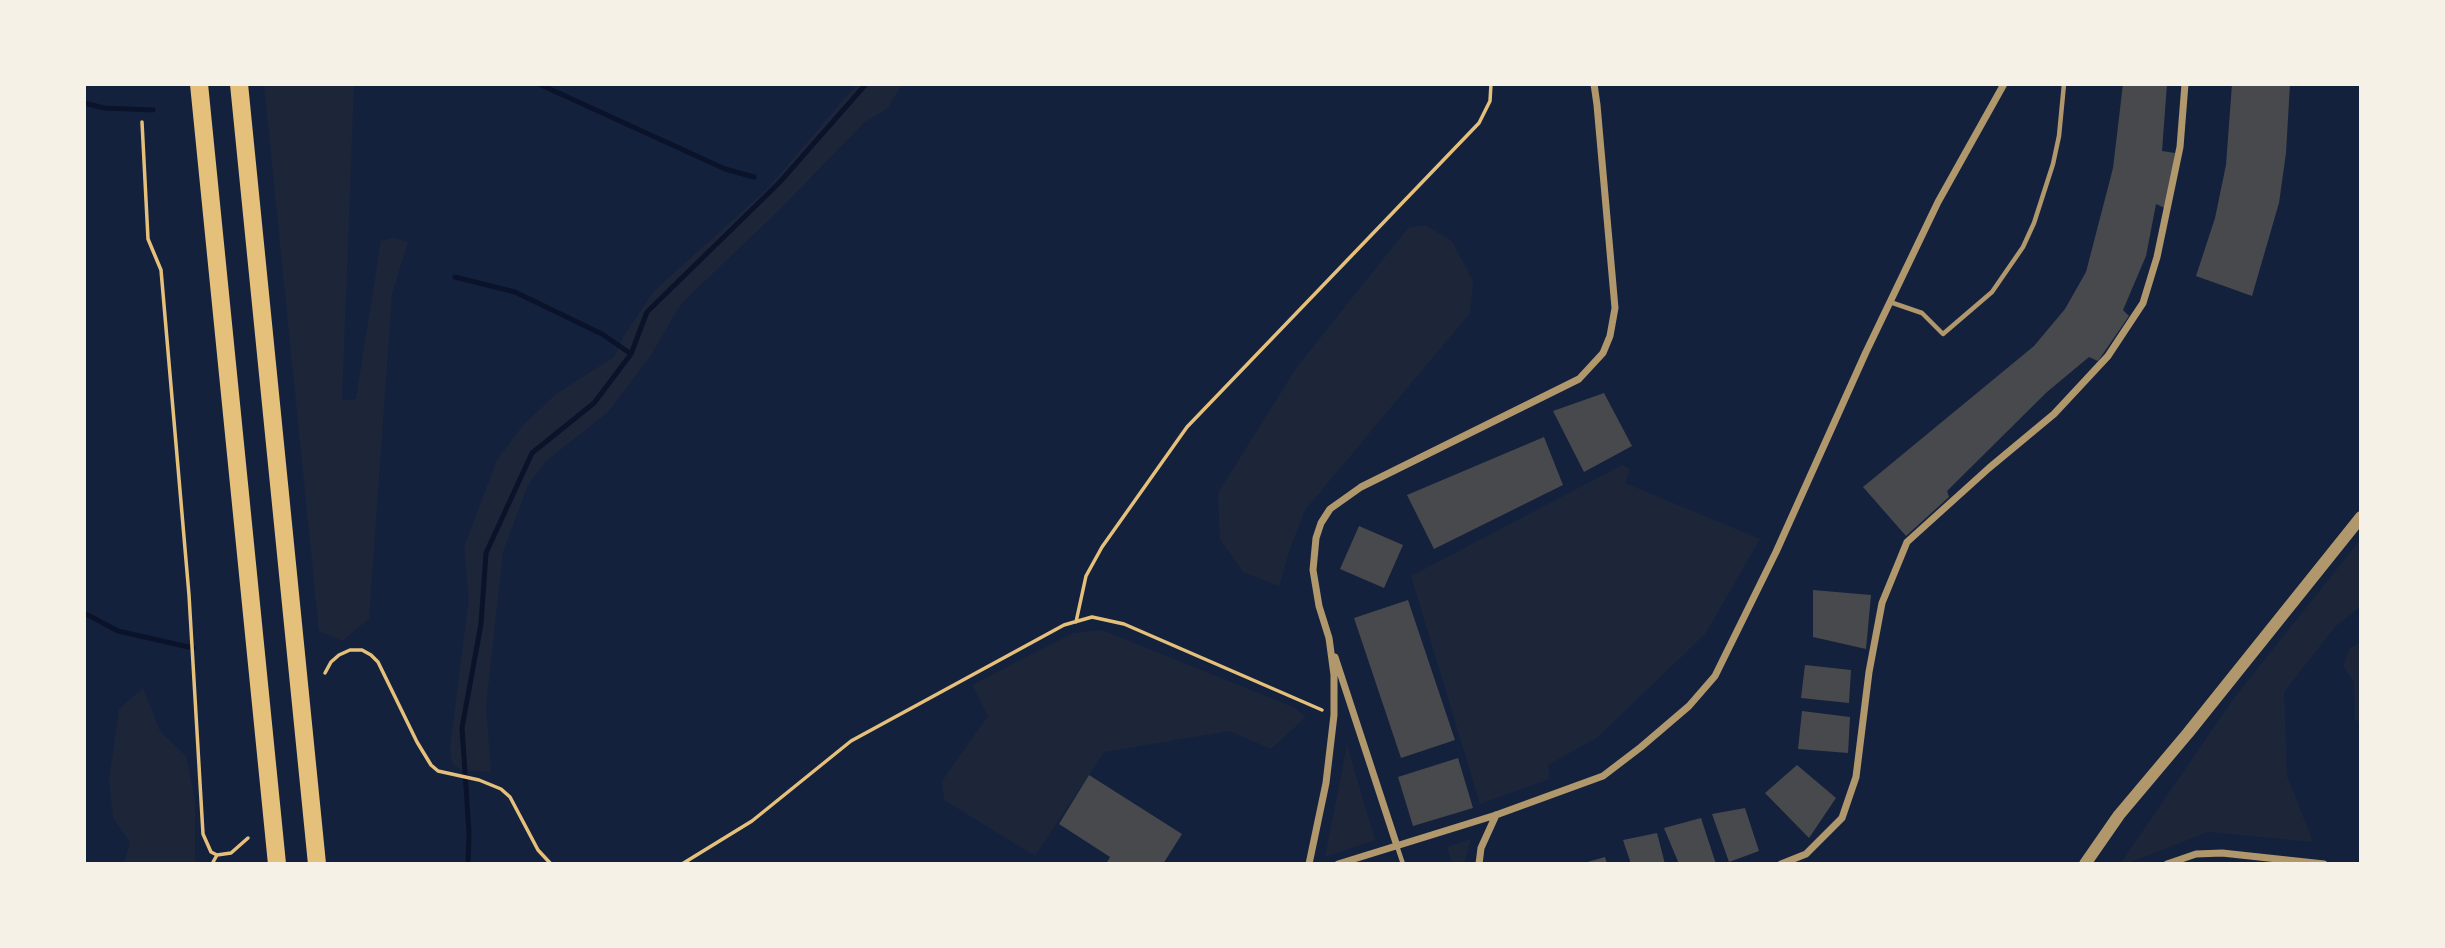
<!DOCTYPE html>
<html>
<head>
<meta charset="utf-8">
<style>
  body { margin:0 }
  #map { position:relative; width:2445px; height:948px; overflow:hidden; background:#14213d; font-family:Ubuntu,sans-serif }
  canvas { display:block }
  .frame { position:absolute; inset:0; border:86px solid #f6f1e7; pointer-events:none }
</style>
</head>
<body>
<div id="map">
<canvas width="2445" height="948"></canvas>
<div class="frame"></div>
</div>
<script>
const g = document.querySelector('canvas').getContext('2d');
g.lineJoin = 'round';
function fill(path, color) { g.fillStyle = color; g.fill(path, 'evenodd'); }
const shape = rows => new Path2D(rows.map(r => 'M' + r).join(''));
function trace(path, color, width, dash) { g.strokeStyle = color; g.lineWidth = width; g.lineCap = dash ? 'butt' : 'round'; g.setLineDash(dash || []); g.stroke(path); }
fill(shape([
  [264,84,354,84,342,400,356,399,381,241,394,238,408,242,392,294,369,619,342,641,319,631],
  [857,84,902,84,887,109,865,122,778,211,681,304,649,358,607,413,546,461,528,485,503,552,486,706,491,772,461,770,452,763,450,748,469,598,464,547,497,460,523,425,556,394,614,357,623,337,654,291,768,188],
  [1425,225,1452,241,1473,281,1470,313,1305,510,1290,549,1279,586,1243,572,1220,539,1218,493,1297,367,1408,228],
  [1622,465,1630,469,1625,483,1760,539,1705,634,1598,737,1548,765,1549,779,1480,804,1411,576],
  [2361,539,2361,606,2335,627,2284,692,2287,776,2313,842,2208,832,2126,864,2120,864,2234,698],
  [1102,630,1293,707,1306,717,1271,749,1229,731,1104,752,1035,856,944,800,942,781,988,716,972,685,1073,633],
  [2361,642,2361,725,2355,719,2354,682,2343,666,2350,648],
  [143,688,160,731,186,756,195,800,195,864,124,864,130,842,113,818,109,780,119,709],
  [1347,745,1375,840,1325,857],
  [1471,839,1464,864,1452,864,1447,847]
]), '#1d2539');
trace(shape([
  [539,84,725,169,754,177],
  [84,103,104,108,153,110],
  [455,277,515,292,602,334,631,354],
  [84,613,118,631,193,648],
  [468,864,469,832,462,728,481,624,486,553,532,453,594,403,631,354,647,312,779,183,866,84]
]), '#0b132b', 5);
fill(shape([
  [2123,84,2167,84,2162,151,2175,153,2167,209,2156,204,2146,256,2123,310,2129,316,2098,361,2089,357,2047,392,1947,491,1949,497,1906,536,1863,487,2034,346,2065,309,2086,272,2113,168],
  [2232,84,2290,84,2286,153,2279,203,2252,296,2196,276,2215,218,2226,165],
  [1604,393,1632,446,1584,472,1553,411],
  [1544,437,1563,485,1434,549,1407,495],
  [1359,526,1403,545,1384,588,1340,569],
  [1813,590,1871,595,1866,649,1813,637],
  [1408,600,1455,740,1401,758,1354,618],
  [1805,665,1851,670,1849,703,1801,698],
  [1802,711,1850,717,1848,753,1798,749],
  [1458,758,1473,808,1413,826,1398,777],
  [1797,765,1836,798,1809,838,1765,793],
  [1089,775,1182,834,1163,864,1106,864,1110,857,1059,824],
  [1745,808,1759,851,1729,862,1712,814],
  [1701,818,1716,864,1679,864,1664,828],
  [1657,833,1665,864,1631,864,1623,840],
  [1605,857,1607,864,1584,864,1584,863]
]), '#48494c');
trace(shape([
  [142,122,148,239,161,270,189,595,203,834,211,852,217,855,231,853,248,838],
  [1076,622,1086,576,1102,547,1187,427,1479,123,1490,101,1491,84],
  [325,673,331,662,339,655,350,650,362,650,371,655,378,662,417,742,431,765,438,771,479,780,501,789,510,797,538,850,551,864],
  [212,864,217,855],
  [682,864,752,821,851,741,1064,625,1092,617,1124,624,1322,710]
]), '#e5c07b', 3.5);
trace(shape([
  [1890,302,1922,313,1943,334,1992,292,2023,247,2034,223,2053,164,2059,136,2064,84],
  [1397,846,1403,864]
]), '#b1986c', 4.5);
trace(shape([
  [1335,657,1397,846],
  [1309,864,1326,783,1334,715,1334,675,1329,638,1319,606,1313,570,1316,538,1321,523,1330,509,1361,487,1579,379,1603,353,1610,336,1615,308,1597,105,1594,84],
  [1338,864,1496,815,1603,776,1641,747,1689,706,1715,676,1776,552,1866,352,1938,202,2004,84],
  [1479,864,1481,848,1496,815],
  [1781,864,1806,854,1842,818,1856,777,1869,672,1882,603,1907,542,1989,468,2054,414,2108,356,2143,303,2157,257,2180,147,2185,84],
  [2167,864,2196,854,2222,853,2324,864]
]), '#b1986c', 7);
trace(shape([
  [2085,864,2119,815,2188,733,2361,517]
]), '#b1986c', 12);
trace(shape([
  [199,84,277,864],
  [239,84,317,864]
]), '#e5c07b', 18);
</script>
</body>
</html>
